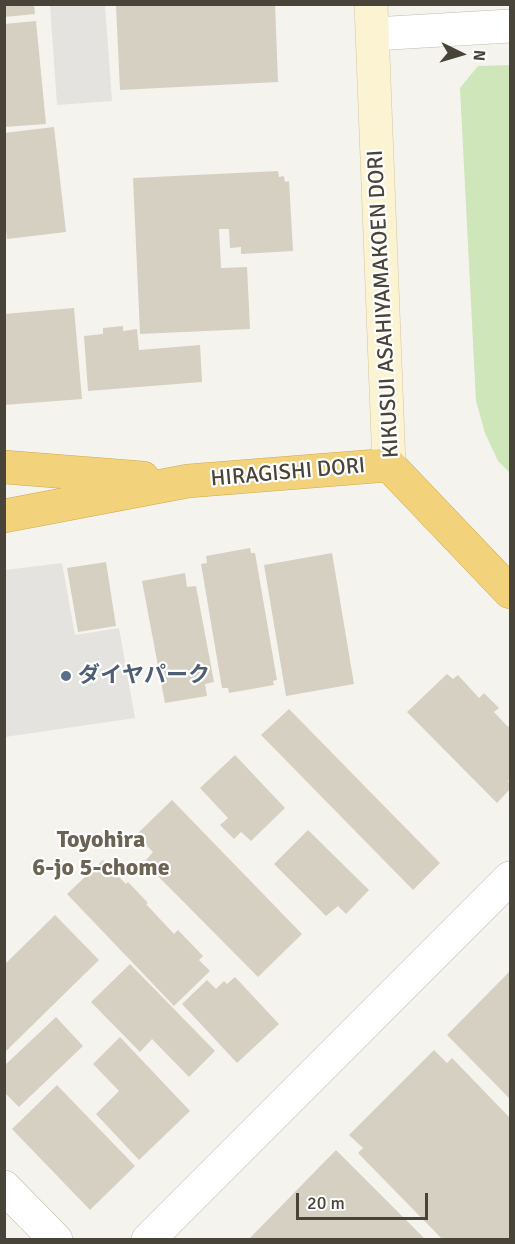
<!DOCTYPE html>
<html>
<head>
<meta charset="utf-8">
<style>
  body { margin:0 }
  #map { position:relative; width:515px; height:1244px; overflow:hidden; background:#f5f3ed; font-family:Signika,sans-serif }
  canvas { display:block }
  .frame { position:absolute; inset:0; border:6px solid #49443a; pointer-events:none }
  .north { position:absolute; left:431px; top:24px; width:60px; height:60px; -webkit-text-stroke:4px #fff; paint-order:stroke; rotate:95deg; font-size:16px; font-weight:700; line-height:24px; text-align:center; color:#49443a }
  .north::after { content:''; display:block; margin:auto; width:21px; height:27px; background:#49443a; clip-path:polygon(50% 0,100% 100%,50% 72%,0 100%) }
  .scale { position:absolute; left:296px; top:1193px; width:132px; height:27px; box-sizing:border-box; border:3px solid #49443a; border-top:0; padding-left:8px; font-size:18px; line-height:21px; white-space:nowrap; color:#49443a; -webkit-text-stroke:4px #fff; paint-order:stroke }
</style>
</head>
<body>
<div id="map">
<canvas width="515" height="1244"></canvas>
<div class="frame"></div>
<div class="north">N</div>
<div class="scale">20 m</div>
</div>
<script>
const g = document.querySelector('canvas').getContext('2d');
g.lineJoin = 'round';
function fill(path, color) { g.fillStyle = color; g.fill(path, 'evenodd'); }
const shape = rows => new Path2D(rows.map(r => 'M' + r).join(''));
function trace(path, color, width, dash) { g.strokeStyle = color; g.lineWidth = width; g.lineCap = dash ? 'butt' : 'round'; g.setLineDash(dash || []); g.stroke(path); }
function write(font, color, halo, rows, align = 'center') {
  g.font = font + ' Signika,"Noto Sans JP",sans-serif'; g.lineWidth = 4.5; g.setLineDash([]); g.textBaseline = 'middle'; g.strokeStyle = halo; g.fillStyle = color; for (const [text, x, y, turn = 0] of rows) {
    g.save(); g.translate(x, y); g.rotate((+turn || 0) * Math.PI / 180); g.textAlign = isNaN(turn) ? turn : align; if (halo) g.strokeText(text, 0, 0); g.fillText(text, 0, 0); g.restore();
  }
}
fill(shape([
  [510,65,510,473,498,461,485,433,476,401,460,88,478,66]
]), '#cfe5ba');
fill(shape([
  [50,5,105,5,112,101,57,105],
  [62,563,75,635,119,628,135,718,5,737,5,570]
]), '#e4e3e0');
fill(shape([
  [4,4,34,4,35,14,4,17],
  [137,4,275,4,278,82,120,90,116,6],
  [36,21,46,124,4,127,4,24],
  [54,127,66,232,7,239,4,218,4,133],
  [278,171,279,177,284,176,285,182,289,181,293,251,241,254,241,247,230,248,229,229,219,229,221,268,247,267,250,329,140,334,133,178],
  [74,308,82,399,4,405,4,314],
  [123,326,123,331,137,329,139,350,200,345,202,382,88,391,84,336,103,334,103,328],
  [250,548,251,553,255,553,277,680,273,681,274,685,229,693,228,688,222,688,201,564,207,563,206,556],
  [332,553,354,684,286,696,264,565],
  [106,562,116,626,78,632,67,568],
  [185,573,187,587,196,586,214,682,205,684,207,696,165,703,142,581],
  [447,674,453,679,458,675,479,698,484,693,499,708,494,712,508,727,510,724,510,779,508,781,510,784,510,789,497,803,407,712],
  [289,709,440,863,413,890,261,735],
  [235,755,285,808,251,841,241,832,234,839,220,825,228,818,200,788],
  [172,800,302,934,258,977,144,862,153,852,136,835],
  [308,830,369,890,346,914,338,906,326,916,274,864],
  [103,860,126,884,128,882,148,903,146,904,174,934,178,930,203,956,199,960,210,971,174,1006,67,894],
  [55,915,99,960,4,1053,4,965],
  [130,964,215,1051,189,1077,152,1039,140,1052,91,1002],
  [510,971,510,1099,447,1035],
  [235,977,279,1024,237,1063,182,1004,207,980,216,989,224,981,227,984],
  [56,1017,83,1046,19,1107,4,1092,4,1066],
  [120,1037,190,1111,139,1160,96,1114,119,1091,93,1064],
  [434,1050,447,1063,452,1058,510,1118,510,1240,443,1240,358,1153,363,1148,349,1135],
  [57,1085,135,1166,90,1210,12,1129],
  [336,1150,426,1240,248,1240]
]), '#d6d0c3');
const street = shape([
  [373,34,510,26],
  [4,1187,56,1240],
  [148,1240,510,878]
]);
const secondary = shape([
  [371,4,389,465]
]);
const highway = shape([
  [4,467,143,478],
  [4,516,188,481,389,465,510,592]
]);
trace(street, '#c0bbb0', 34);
trace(secondary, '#d0c7a0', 34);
trace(highway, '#d1a84a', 34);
trace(street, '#fff', 33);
trace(secondary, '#fbf3d1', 33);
trace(highway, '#f2d27b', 33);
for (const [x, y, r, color] of [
  [66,676,6,"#5c6f8a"]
]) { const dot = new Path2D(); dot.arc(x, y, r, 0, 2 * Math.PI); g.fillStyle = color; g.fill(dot); trace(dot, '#fff', 2); }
write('22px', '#49443a', '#fff', [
  ["KIKUSUI ASAHIYAMAKOEN DORI",384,304,-93],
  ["HIRAGISHI DORI",288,473,-5]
]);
write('bold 22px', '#4e5e75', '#fff', [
  ["ダイヤパーク",78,676]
], 'left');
write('bold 24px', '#6b6353', '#fff', [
  ["Toyohira",101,841],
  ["6-jo 5-chome",101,869]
]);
</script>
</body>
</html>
